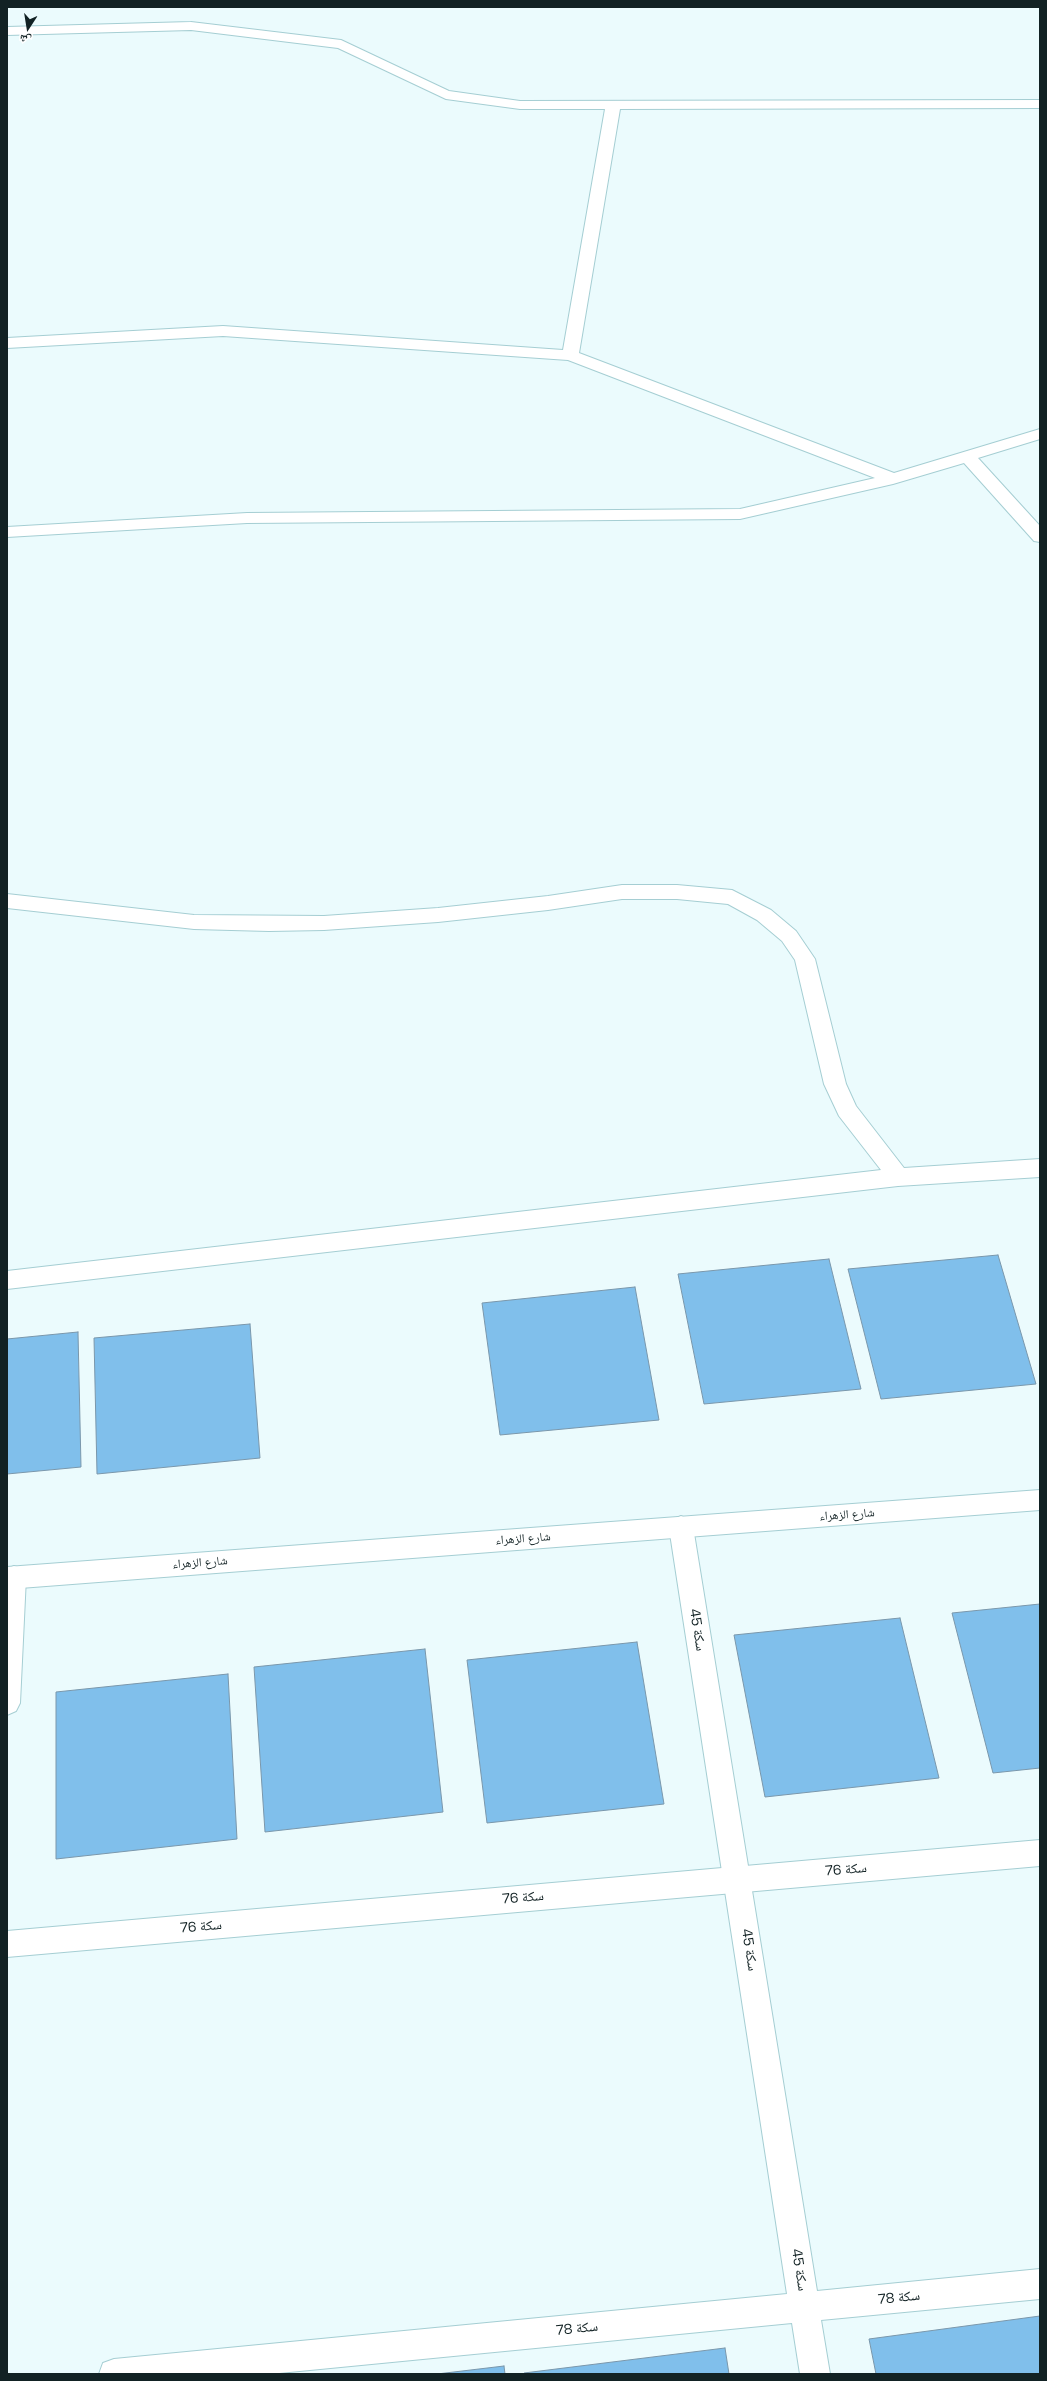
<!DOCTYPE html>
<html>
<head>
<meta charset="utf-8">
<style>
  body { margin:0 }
  #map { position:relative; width:1047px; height:2381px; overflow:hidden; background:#ebfbfd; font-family:"Space Grotesk","Noto Naskh Arabic",sans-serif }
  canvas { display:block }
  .frame { position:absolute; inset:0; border:8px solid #122224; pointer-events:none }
  .north { position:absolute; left:8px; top:8px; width:40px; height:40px; -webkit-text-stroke:3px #fff; paint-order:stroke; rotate:192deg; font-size:11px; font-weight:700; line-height:16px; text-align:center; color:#122224 }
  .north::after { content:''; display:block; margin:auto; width:14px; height:18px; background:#122224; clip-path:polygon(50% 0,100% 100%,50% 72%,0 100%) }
</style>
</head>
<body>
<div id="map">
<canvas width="1047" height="2381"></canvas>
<div class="frame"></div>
<div class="north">ش</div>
</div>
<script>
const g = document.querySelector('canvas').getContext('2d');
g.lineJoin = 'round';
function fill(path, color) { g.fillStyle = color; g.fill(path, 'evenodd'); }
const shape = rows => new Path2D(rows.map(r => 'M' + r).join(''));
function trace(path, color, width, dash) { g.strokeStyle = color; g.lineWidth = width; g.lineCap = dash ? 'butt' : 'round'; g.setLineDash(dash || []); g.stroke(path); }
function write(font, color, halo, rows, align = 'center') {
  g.font = font + ' "Space Grotesk","Noto Naskh Arabic",sans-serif'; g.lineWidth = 4; g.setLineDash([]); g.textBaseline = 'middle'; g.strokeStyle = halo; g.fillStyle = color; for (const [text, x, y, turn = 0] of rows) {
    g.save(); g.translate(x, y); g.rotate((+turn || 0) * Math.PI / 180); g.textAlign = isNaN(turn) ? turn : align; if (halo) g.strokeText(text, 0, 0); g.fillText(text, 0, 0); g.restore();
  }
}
const building = shape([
  [998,1255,1036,1384,881,1399,848,1269,998,1255],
  [829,1259,861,1389,704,1404,678,1274,829,1259],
  [635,1287,659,1420,500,1435,482,1303,635,1287],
  [250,1324,260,1458,97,1474,94,1338,250,1324],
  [78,1332,81,1467,7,1474,7,1339,78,1332],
  [1040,1604,1040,1768,993,1773,952,1613,1040,1604],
  [900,1618,939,1778,765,1797,734,1635,900,1618],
  [637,1642,664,1804,487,1823,467,1660,637,1642],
  [425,1649,443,1812,265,1832,254,1667,425,1649],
  [228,1674,237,1839,56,1859,56,1692,228,1674],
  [1040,2316,1040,2374,876,2374,869,2339,1040,2316],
  [725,2348,729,2374,524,2374,524,2373,725,2348],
  [504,2366,505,2374,437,2374,504,2366]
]);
fill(building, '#80bfeb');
trace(building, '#7a97ab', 1);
const lane = shape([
  [1040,1840,1040,1866,7,1957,7,1931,1040,1840]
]);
const street = shape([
  [191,22,341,40,449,91,520,101,1040,100,1040,108,620,109,579,353,894,473,1040,429,1040,439,978,458,1040,526,1040,542,1034,541,964,463,893,484,740,519,247,523,7,537,7,527,247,513,740,509,875,478,568,360,223,336,7,348,7,338,223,326,563,350,605,109,520,109,446,99,338,48,191,30,7,35,7,27,191,22],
  [622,885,677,885,732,890,771,910,796,931,815,959,846,1084,856,1106,904,1168,1040,1159,1040,1177,898,1186,7,1289,7,1271,881,1170,839,1116,824,1084,795,960,782,941,757,920,728,904,677,899,622,899,548,910,438,922,324,930,269,931,194,929,7,908,7,894,194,915,324,916,438,908,548,896,622,885],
  [681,1516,690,1520,693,1527,817,2291,1040,2269,1040,2299,821,2320,830,2374,800,2374,792,2323,269,2374,99,2374,103,2363,114,2359,787,2294,669,1527,672,1520,681,1516],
  [14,1566,23,1569,26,1577,20,1703,16,1711,7,1715,7,1569,14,1566]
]);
const secondary = shape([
  [1040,1490,1040,1510,7,1589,7,1567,1040,1490]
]);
trace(lane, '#a5ced3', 2);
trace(street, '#a5ced3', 2);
trace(secondary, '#a5ced3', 2);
fill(lane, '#fff');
fill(street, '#fff');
fill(secondary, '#fff');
write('12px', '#122224', '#fff', [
  ["شارع الزهراء",847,1515,-4],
  ["شارع الزهراء",523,1539,-4],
  ["شارع الزهراء",200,1563,-4]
]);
write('14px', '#122224', '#fff', [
  ["سكة 45",697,1630,81],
  ["سكة 76",846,1870,-5],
  ["سكة 76",523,1898,-5],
  ["سكة 76",201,1927,-5],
  ["سكة 45",749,1950,81],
  ["سكة 45",799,2270,81],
  ["سكة 78",899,2298,-6],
  ["سكة 78",577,2329,-6]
]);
</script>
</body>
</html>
